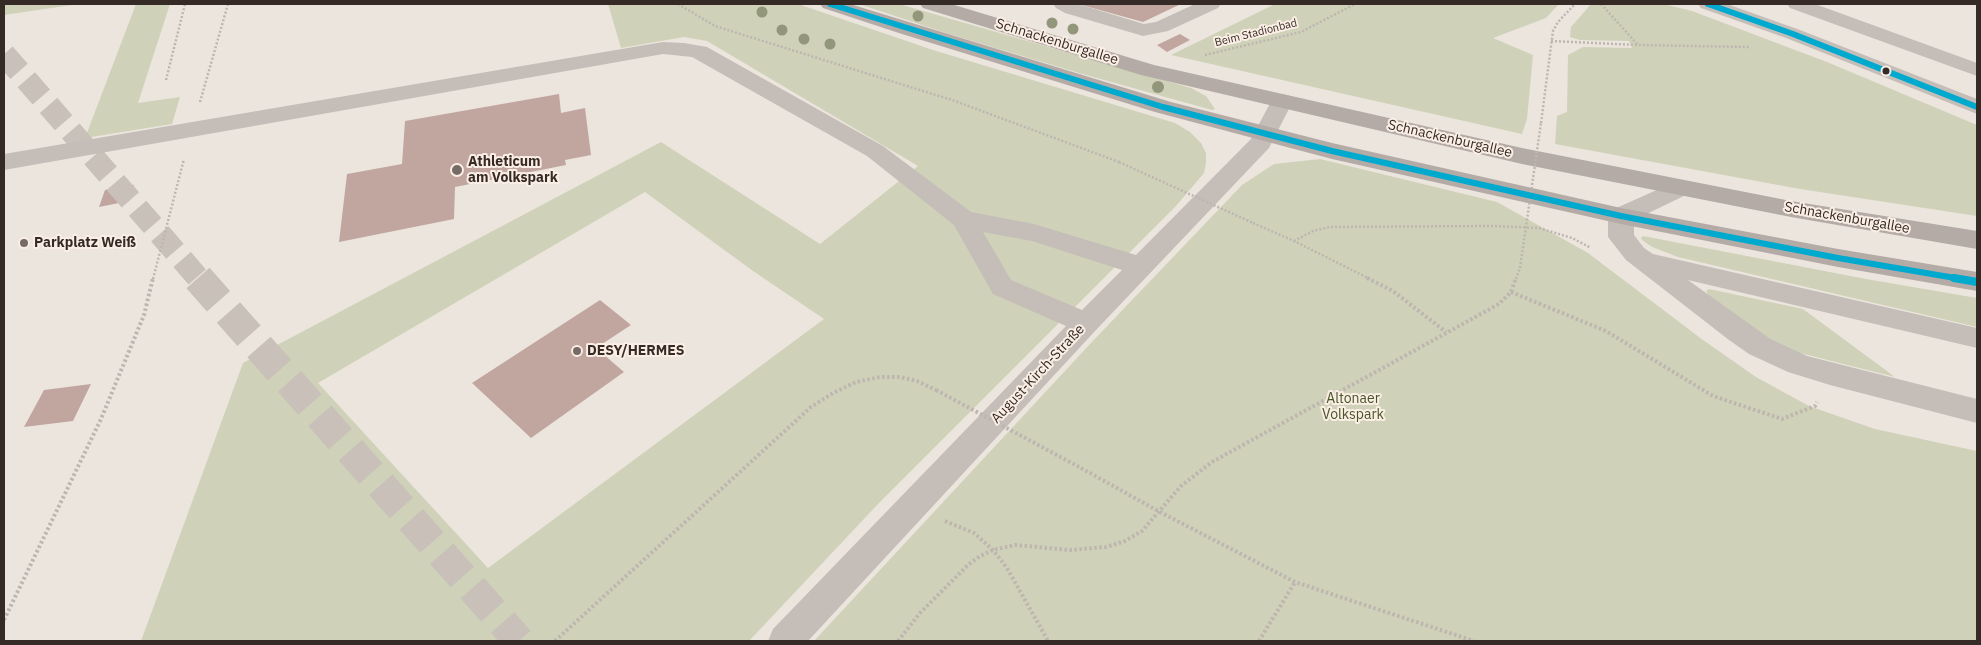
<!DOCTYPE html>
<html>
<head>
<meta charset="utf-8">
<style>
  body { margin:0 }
  #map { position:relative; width:1981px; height:645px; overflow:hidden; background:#ece5de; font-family:"IBM Plex Sans",sans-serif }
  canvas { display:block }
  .frame { position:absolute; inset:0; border:5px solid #362a26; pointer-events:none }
</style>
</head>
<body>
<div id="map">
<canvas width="1981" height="645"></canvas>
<div class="frame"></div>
</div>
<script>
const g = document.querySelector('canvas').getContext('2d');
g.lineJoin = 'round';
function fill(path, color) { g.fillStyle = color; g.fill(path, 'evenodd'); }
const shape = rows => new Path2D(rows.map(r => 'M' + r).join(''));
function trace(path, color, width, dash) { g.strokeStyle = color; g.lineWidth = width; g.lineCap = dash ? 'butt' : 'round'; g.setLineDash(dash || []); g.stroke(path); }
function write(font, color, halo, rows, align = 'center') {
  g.font = font + ' "IBM Plex Sans",sans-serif'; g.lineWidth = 4; g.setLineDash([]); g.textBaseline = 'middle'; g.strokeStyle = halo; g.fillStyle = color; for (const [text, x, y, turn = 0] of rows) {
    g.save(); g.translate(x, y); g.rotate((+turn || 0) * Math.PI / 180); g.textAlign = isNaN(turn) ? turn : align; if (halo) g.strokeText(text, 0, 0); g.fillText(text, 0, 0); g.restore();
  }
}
fill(shape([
  [4,4,79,4,4,15],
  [136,4,170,4,138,103,180,97,172,124,85,138],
  [608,4,798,4,933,50,1175,123,1190,132,1201,143,1206,153,1206,163,1204,173,1176,206,879,503,749,641,141,641,243,363,661,142,820,244,918,166,707,41,684,37,621,48],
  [645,192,753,271,824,319,488,568,318,383],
  [859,4,899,4,1191,88,1206,96,1215,109,1212,110,1079,73,946,33],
  [1275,4,1559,4,1546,18,1493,38,1533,55,1527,119,1522,134,1171,55],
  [1591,4,1663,4,1692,11,1827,62,1977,125,1977,216,1800,189,1555,144,1557,116,1567,112,1568,55,1583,47,1632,48,1629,41,1580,40,1570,37,1571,27],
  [1320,159,1497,202,1588,253,1703,340,1756,377,1809,406,1875,429,1977,451,1977,641,814,641,1090,344,1242,185,1274,164],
  [1643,236,1866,279,1977,298,1977,327,1678,257,1652,247,1642,240,1641,238],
  [1709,289,1803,309,1895,377,1800,353,1765,336,1709,296,1706,291]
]), '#cfd2b8');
fill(shape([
  [1078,4,1181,4,1143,22],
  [1180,34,1190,40,1167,52,1157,45],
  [559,94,561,113,585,108,591,155,565,160,566,165,455,187,454,219,339,242,347,174,402,164,405,121],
  [134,185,129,201,99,207,105,190],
  [600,300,631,325,596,348,624,372,531,438,472,383],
  [91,384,73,421,24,427,44,390]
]), '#c1a69f');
trace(shape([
  [4,54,199,279]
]), '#c8c0b9', 23, [23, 11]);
trace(shape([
  [198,278,519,641]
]), '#c8c0b9', 31, [31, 15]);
trace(shape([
  [678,4,715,26,955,101,1119,162],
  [1601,4,1638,45,1749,47],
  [1551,41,1637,45],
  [1205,55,1301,32,1355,4],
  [166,80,185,4],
  [200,102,228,4],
  [1541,123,1553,31,1558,22,1575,4],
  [1253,223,1294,241,1370,279],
  [1294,241,1313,231,1330,227,1494,226,1539,228,1572,238,1591,248],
  [153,279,184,159],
  [1516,279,1520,268]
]), '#beb5b0', 2.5, [2, 2]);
trace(shape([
  [1367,278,1393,291,1446,332],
  [1511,292,1606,331,1713,396,1782,419,1815,406,1817,402],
  [1081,468,1160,512,1295,582,1474,641],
  [945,521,974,533,993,550,1007,568,1048,641],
  [4,620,101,419,144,315,153,278],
  [555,641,811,407,833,393,856,382,880,377,900,377,917,381,936,390],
  [898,641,920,613,968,565,980,556,993,550,1015,545,1070,550,1106,547,1125,541,1142,531,1181,486,1212,462,1499,304,1511,292,1516,278],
  [1259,641,1295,582]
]), '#beb5b0', 4, [2.5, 2.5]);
fill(shape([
  [1053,4,1078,4,1144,24,1156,22,1195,4,1221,4,1218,8,1168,31,1143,36,1065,13,1056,8,1053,4],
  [1698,4,1727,4,1800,30,1977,99,1977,114,1786,38,1701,8,1698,4],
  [1787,4,1815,4,1977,63,1977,76,1790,8,1787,4],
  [663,42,684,43,707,47,883,146,971,212,1034,224,1136,255,1251,139,1274,96,1282,94,1290,96,1293,101,1269,148,1096,330,808,641,768,641,773,629,1066,326,993,294,954,225,867,156,692,57,663,54,4,170,4,154,663,42],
  [983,232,1032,241,1122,270,1082,310,1011,280,983,232],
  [1679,180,1688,182,1691,188,1688,194,1634,220,1634,235,1644,248,1653,254,1977,328,1977,348,1688,280,1769,338,1807,356,1977,399,1977,423,1830,385,1788,372,1749,354,1729,340,1626,260,1608,237,1608,216,1612,210,1679,180]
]), '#c5bdb8');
fill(shape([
  [820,4,850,4,1171,102,1332,143,1621,208,1838,249,1977,272,1977,291,1838,267,1621,224,1332,159,1155,112,902,34,823,8,820,4],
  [920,4,951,4,1154,65,1522,148,1791,201,1977,231,1977,249,1791,217,1522,164,1141,75,923,8,920,4]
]), '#b4aba7');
trace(shape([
  [1119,162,1253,223],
  [1520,268,1541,123]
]), '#beb5b0', 2.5, [2, 2]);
trace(shape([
  [936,390,1081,468]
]), '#beb5b0', 4, [2.5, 2.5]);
trace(shape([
  [830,4,1163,107,1332,151,1621,216,1838,258,1961,279],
  [1708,4,1793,34,1977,107]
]), '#00a9ce', 6);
trace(shape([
  [1954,278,1977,282]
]), '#00a9ce', 8);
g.fillStyle = '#92967a';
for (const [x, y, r] of [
  [762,12,5.5],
  [918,16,5.5],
  [1052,23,5.5],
  [1073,29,5.5],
  [782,30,5.5],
  [804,39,5.5],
  [830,44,5.5],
  [1158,87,6]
]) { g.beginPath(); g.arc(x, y, r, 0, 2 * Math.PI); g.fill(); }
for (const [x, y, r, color] of [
  [1886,71,4.5,"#362a26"],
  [457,170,6,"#766b66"],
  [24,243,5,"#766b66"],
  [577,351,5,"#766b66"]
]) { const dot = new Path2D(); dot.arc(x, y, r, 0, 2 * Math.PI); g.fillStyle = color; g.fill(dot); trace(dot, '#faeee5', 2); }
write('11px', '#362a26', '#faeee5', [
  ["Beim Stadionbad",1256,33,-14]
]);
write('14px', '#362a26', '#faeee5', [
  ["Schnackenburgallee",1057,42,17],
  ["Schnackenburgallee",1450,139,13],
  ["Schnackenburgallee",1847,218,10],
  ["August-Kirch-Straße",1038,374,-47]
]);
write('bold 14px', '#362a26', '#faeee5', [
  ["Athleticum",468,162],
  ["am Volkspark",468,178],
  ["Parkplatz Weiß",34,243],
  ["DESY/HERMES",587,351]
], 'left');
write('14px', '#485529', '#faeee5', [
  ["Altonaer",1353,399],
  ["Volkspark",1353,415]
]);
</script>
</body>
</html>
